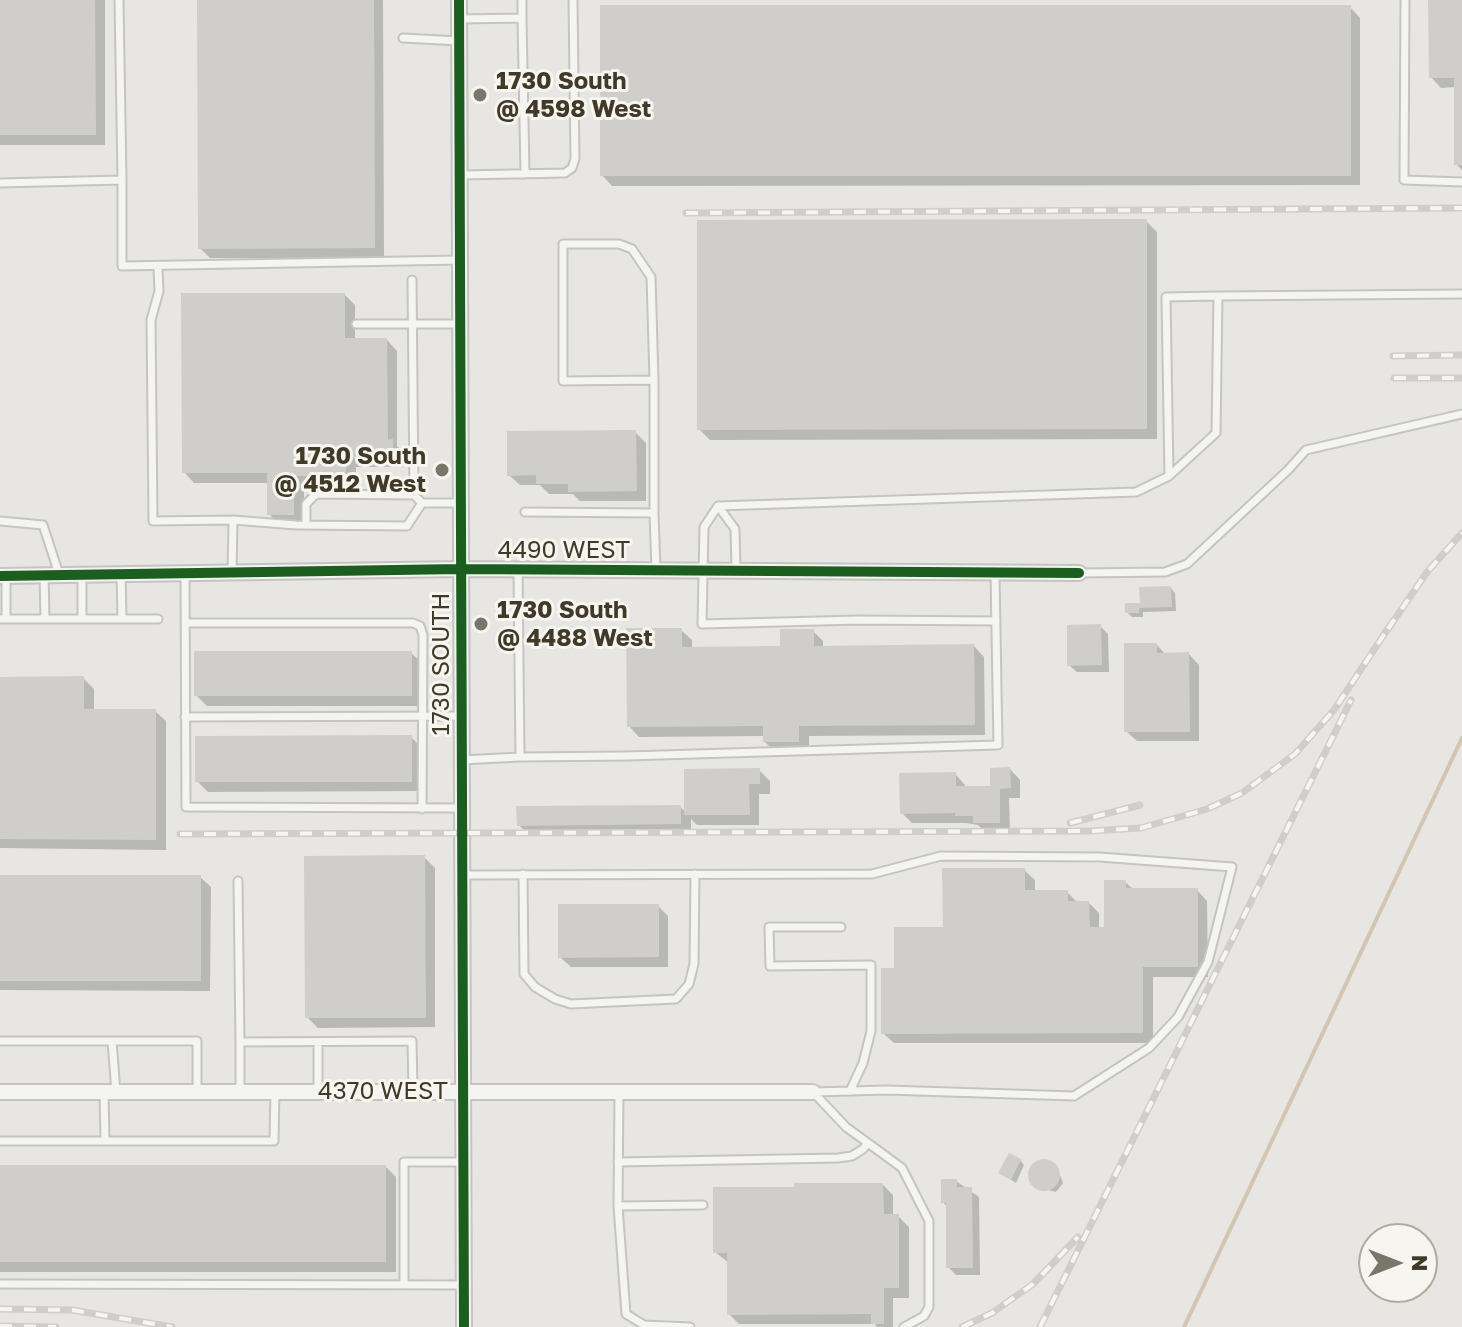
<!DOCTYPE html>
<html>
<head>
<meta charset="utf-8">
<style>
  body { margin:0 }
  #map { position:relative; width:1462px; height:1327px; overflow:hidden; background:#e7e6e3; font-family:"Golos Text",sans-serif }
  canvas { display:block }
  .north { position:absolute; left:1358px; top:1223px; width:80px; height:80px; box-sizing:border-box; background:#f7f5f0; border:2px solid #aeaaa0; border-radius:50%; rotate:90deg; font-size:22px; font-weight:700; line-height:32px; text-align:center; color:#413a29 }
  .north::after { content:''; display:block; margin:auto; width:28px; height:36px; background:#7b766a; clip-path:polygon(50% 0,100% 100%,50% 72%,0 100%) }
</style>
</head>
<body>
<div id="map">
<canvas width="1462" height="1327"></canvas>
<div class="north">N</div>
</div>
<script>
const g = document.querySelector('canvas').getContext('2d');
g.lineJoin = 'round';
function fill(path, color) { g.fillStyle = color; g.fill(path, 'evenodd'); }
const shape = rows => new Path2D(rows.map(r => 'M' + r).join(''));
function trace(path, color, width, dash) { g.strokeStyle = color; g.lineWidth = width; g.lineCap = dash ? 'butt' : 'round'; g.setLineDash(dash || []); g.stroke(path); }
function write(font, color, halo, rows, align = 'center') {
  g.font = font + ' "Golos Text",sans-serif'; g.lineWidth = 6; g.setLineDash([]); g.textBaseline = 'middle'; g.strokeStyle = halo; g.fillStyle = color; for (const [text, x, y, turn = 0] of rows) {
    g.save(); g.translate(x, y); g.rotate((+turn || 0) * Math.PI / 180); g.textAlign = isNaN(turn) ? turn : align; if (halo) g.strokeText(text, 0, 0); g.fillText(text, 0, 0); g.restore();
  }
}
fill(shape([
  [0,0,105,0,105,145,0,145],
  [199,0,383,0,384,258,210,258,200,248],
  [1430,0,1462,0,1462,170,1456,164,1456,87,1441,88,1431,77],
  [1350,7,1360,18,1360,185,612,186,602,175],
  [1146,221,1157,232,1157,439,710,440,699,429],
  [345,295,355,305,355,340,387,340,397,351,397,446,403,452,403,467,356,467,356,486,304,486,304,524,279,524,269,514,269,483,194,483,184,472],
  [635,432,646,443,646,501,580,501,573,494,549,494,540,485,520,485,509,475],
  [1171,588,1175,593,1176,611,1143,612,1143,617,1132,617,1127,612],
  [1100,626,1108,634,1109,672,1077,672,1069,665],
  [681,630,692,640,692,649,782,648,813,631,823,641,823,648,974,646,984,657,985,735,809,736,809,752,775,752,765,742,765,736,639,737,629,726],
  [1157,645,1166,655,1189,654,1199,665,1199,741,1137,741,1126,731],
  [411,653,422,663,422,706,207,706,196,695],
  [83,678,94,689,94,711,155,711,166,721,166,850,0,848,0,679],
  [411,737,422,748,422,791,208,792,197,781],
  [1010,769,1020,780,1020,798,1009,798,1010,832,986,833,978,825,966,823,912,823,902,813,955,774,965,785,965,788,992,788],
  [759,770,770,781,770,794,759,794,759,825,697,825,691,819,691,834,529,835,519,825,680,807,686,812],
  [424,857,435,868,435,1027,318,1028,307,1017],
  [1024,870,1035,880,1035,892,1067,892,1078,903,1089,903,1099,913,1099,929,1106,929,1125,882,1134,890,1197,890,1207,901,1208,977,1153,977,1153,1043,894,1043,883,1033,896,970,945,929],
  [0,877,200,877,211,887,210,991,0,990],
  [658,906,668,916,668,967,571,967,560,957],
  [1020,1160,1024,1165,1016,1183,1001,1173],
  [1044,1162,1058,1170,1063,1183,1056,1192,1037,1187,1030,1176,1033,1168],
  [0,1167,386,1167,396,1177,396,1272,0,1272],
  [956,1181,979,1197,980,1275,956,1275,948,1267,948,1208,943,1202],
  [883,1185,893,1195,893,1216,898,1216,909,1227,909,1298,893,1298,893,1327,877,1327,875,1324,739,1324,729,1314,729,1263,715,1252]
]), '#0003');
trace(shape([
  [1184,1327,1462,738]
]), '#d2c5b1', 4);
fill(shape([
  [0,0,95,0,96,135,0,135],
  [197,0,374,0,375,248,198,249],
  [1428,0,1462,0,1462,165,1454,165,1454,78,1429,78],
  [600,5,1351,5,1351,176,600,176],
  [1147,219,1147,429,697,430,697,220],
  [181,293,345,293,345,338,387,338,388,440,393,439,393,458,346,458,346,476,294,476,294,515,267,515,267,473,182,473],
  [636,430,637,491,568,492,568,484,536,484,536,475,507,476,507,431],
  [1171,586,1172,607,1139,608,1139,613,1125,613,1125,603,1140,603,1139,587],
  [1101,624,1102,665,1067,666,1067,625],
  [626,628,682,628,682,647,780,646,780,629,814,629,814,646,974,644,975,725,799,726,799,742,763,742,763,726,627,727],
  [1124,643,1157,643,1157,653,1189,652,1190,732,1124,732],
  [194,651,412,651,412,696,194,696],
  [84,676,84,709,156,709,156,840,0,839,0,677],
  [412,735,412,782,195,782,195,736],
  [1010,767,1011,788,1000,789,1000,823,973,823,973,816,955,816,955,813,900,814,899,773,956,772,956,786,990,786,990,768],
  [760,768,760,784,749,784,750,815,684,815,684,769],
  [681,805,681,824,517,826,516,806],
  [425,855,426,1018,305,1018,304,856],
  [942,868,1025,868,1025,890,1068,890,1068,901,1089,901,1090,927,1104,927,1104,880,1126,880,1126,888,1198,888,1198,967,1143,967,1143,1033,881,1034,881,968,894,968,894,927,943,927],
  [0,875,201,875,201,981,0,981],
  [558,904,659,904,659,957,558,958],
  [1009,1153,1021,1159,1011,1180,998,1173],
  '1028 1175a16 16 0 1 1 32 0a16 16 0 1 1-32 0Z',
  [0,1165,386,1165,386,1262,0,1262],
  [941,1179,957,1179,957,1187,972,1187,973,1268,946,1268,946,1203,941,1203],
  [794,1183,883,1183,884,1214,899,1214,899,1288,884,1288,884,1324,871,1324,871,1314,727,1315,727,1253,713,1253,713,1187,794,1187]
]), '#cfcecb');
const lane = shape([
  [119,0,122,180],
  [1405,0,1404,180,1462,182],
  [522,18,525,174],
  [459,19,522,18,522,0],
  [403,38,459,41],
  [460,175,565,173,572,168,575,159,573,0],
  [0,183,122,180,122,266,460,260],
  [158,267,159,291,151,320,153,521,233,520,296,525,407,526,422,503],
  [412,280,414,495],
  [356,324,460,324],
  [654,380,563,381,563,244,619,244,632,249,651,277,654,380,654,513],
  [1169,476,1166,297,1218,296],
  [718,506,1136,492,1169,476,1216,433,1218,296,1462,294],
  [525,512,654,513,656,570],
  [0,521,43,525,59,574],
  [306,525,306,504,316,494,414,495,422,503,460,503],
  [736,570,735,529,718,506,704,527,702,624,858,620,996,621],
  [185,573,186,807,461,808],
  [232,573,233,520],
  [1079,573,1165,572,1187,564,1288,470,1306,450,1462,414],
  [44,574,45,619],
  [0,619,122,619,121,573],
  [6,619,6,575],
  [82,619,82,576],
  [122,619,158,619],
  [185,623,413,623,420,626,423,635,422,809],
  [185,717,461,716],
  [520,757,627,756,998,745,995,573],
  [461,760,520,757,518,569],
  [523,874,524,974,535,987,555,999,571,1004,676,999,689,984,694,964,695,874],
  [462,875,872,874,941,856,1100,857,1232,867,1208,962,1178,1017,1149,1048,1074,1096,887,1090,813,1092],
  [238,881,240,1042],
  [841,927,769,927,770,966,871,965,871,1031,863,1063,850,1091],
  [0,1041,197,1041,197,1091],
  [112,1041,116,1092],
  [318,1042,318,1091],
  [240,1091,240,1042,412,1041,413,1091],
  [619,1091,618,1206,703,1205],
  [104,1092,105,1141],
  [0,1141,274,1141,275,1091],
  [868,1143,902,1168,929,1221,929,1307,924,1316,904,1327],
  [618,1162,838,1158,852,1156,863,1149,868,1143,846,1127,813,1092],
  [618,1206,626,1314,644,1325,690,1327],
  [0,1284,463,1285],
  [404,1285,404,1162,463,1162]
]);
const street = shape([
  [459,0,464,1327],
  [0,576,461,569,1079,573],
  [0,1092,813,1092]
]);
trace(lane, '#c5c4c1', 11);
trace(street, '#c5c4c1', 18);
trace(lane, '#f4f4f2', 7);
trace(street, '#f4f4f2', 14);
const rail = shape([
  [686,213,1462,208],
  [1393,356,1462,355],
  [1394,378,1462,378],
  [1388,629,1427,572,1462,533],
  [1070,823,1140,805],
  [180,834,1090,831,1141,828,1207,809,1242,793,1295,754,1334,710,1393,621],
  [0,1309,72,1310,172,1327],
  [0,1326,56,1327],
  [962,1327,992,1313,1033,1284,1078,1237],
  [1040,1327,1351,700]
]);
trace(rail, '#d0cecb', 7);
trace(rail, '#f7f5f0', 4, [12]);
trace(shape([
  [459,0,464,1327],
  [0,576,461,569,1079,573]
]), '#1b5e20', 10);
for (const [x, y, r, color] of [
  [480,95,8,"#7b766a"],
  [442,470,8,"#7b766a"],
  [481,624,8,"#7b766a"]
]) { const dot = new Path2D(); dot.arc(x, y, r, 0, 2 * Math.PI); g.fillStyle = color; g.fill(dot); trace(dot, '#f7f5f0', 3); }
write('bold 24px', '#413a29', '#f7f5f0', [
  ["1730 South",496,81],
  ["@ 4598 West",496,109],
  ["1730 South",426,456,"right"],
  ["@ 4512 West",426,484,"right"],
  ["1730 South",497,610],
  ["@ 4488 West",497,638]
], 'left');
write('24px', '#413a29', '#f7f5f0', [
  ["4490 WEST",564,550],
  ["1730 SOUTH",441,664,-90],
  ["4370 WEST",383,1091]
]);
</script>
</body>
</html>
